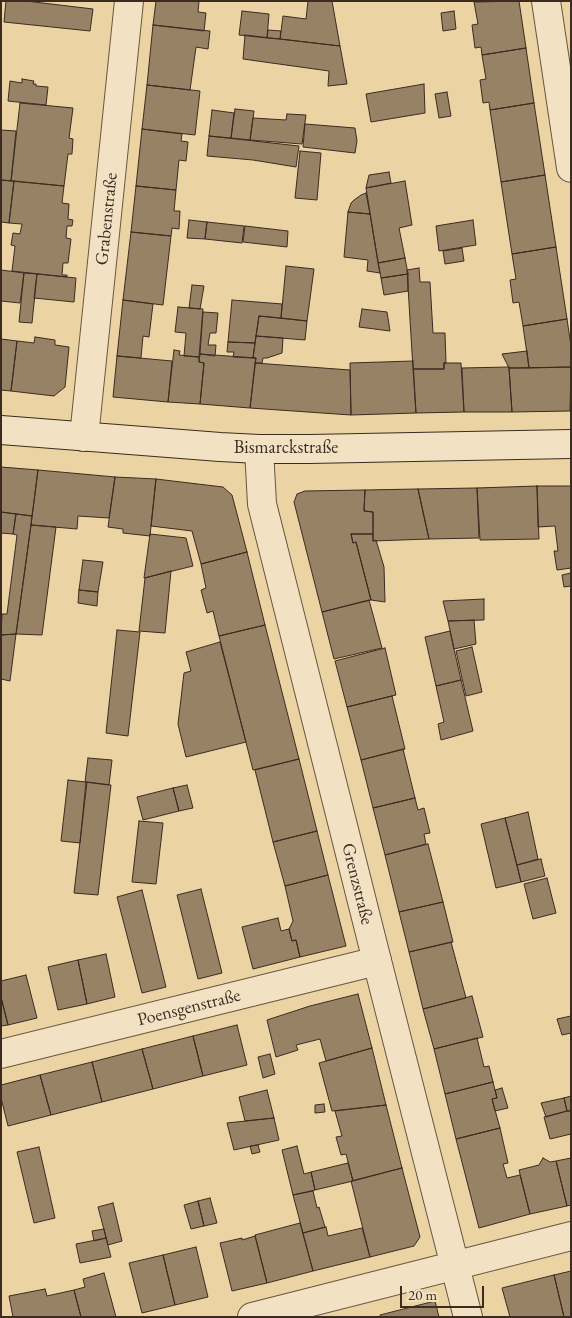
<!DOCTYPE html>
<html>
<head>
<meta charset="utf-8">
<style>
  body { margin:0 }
  #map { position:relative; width:572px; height:1318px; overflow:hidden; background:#ebd3a3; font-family:"EB Garamond",serif }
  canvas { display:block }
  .frame { position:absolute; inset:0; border:2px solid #3b2b21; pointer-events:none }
  .scale { position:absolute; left:400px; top:1286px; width:84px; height:22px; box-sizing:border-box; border:2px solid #3b2b21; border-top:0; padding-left:6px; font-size:15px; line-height:18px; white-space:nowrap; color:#3b2b21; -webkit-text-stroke:4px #f2e2c3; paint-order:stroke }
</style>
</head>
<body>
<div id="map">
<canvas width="572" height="1318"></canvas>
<div class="frame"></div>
<div class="scale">20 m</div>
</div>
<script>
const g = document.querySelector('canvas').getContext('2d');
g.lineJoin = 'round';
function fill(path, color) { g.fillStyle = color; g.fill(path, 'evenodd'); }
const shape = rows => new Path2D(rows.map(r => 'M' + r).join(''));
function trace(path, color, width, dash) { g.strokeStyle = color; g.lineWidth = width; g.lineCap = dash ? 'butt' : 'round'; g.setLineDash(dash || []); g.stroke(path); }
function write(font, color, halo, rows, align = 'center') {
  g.font = font + ' "EB Garamond",serif'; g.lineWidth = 4; g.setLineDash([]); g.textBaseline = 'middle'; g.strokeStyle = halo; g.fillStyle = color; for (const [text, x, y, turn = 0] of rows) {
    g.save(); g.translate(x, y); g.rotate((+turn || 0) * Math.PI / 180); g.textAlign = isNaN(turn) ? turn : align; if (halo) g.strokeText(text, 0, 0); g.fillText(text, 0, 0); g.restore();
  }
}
const building = shape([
  [6,1,26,1,93,9,90,31,4,22,6,1],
  [156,1,199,1,198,12,206,13,204,31,153,25,156,1],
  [308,1,332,1,340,46,280,39,283,16,306,19,308,1],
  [519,1,526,48,482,55,481,47,475,48,472,25,478,24,474,2,519,1],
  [242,11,269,14,267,38,239,35,242,11],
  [454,11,456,29,443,31,441,13,454,11],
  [153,25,210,31,208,49,196,47,190,90,147,85,153,25],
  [268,30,281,31,280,39,267,38,268,30],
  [245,35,340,46,347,84,328,86,329,71,243,59,245,35],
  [526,48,534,103,490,110,489,102,483,103,480,80,486,79,482,55,526,48],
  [22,79,34,81,33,84,36,84,36,86,48,87,46,105,8,101,10,81,22,83,22,79],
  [424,84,425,113,371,122,366,94,424,84],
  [147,85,200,91,195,135,142,129,147,85],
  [447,92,451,116,439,118,435,94,447,92],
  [20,103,73,108,69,138,73,139,72,154,68,154,64,186,11,181,20,103],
  [534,103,545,175,501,182,490,110,534,103],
  [235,109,254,111,250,140,231,138,235,109],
  [212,110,234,113,231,138,209,136,212,110],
  [287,114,306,115,302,144,250,140,253,118,286,120,287,114],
  [305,124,355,128,357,141,355,153,303,147,305,124],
  [142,129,182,134,181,141,188,142,186,161,179,160,176,190,136,186,142,129],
  [1,130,16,131,11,181,1,180,1,130],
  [209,136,299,146,296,167,253,160,207,156,209,136],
  [300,151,321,153,317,200,295,198,300,151],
  [389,172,391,183,366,188,369,175,389,172],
  [545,175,556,247,512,254,501,182,545,175],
  [1,180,14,181,9,223,1,222,1,180],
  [14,181,64,186,62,203,69,204,68,219,73,220,72,226,67,226,66,238,71,239,68,263,63,263,62,275,67,275,67,277,12,271,15,246,11,245,13,233,20,234,22,224,9,223,14,181],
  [405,181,412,225,399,228,405,258,378,263,366,188,405,181],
  [136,186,176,190,174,211,180,211,179,229,172,228,171,236,131,232,136,186],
  [366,193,370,214,348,212,351,203,354,200,361,195,366,193],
  [348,212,370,214,380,273,367,271,368,260,344,257,348,212],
  [189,220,207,222,205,239,187,238,189,220],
  [473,220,476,245,439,251,436,226,473,220],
  [207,222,244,226,242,243,205,239,207,222],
  [245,226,288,231,287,247,243,242,245,226],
  [131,232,171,236,163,305,123,300,131,232],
  [556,247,567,319,523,326,519,302,513,303,510,280,516,279,512,254,556,247],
  [462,248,464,261,445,264,443,251,462,248],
  [405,258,408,274,381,278,378,263,405,258],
  [286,266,314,269,307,321,281,318,286,266],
  [419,268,420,282,430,282,433,333,445,333,446,363,444,363,444,369,413,369,407,270,419,268],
  [1,270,24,273,20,303,1,301,1,270],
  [24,273,37,274,32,323,19,322,24,273],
  [37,274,76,278,74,302,34,298,37,274],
  [408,274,408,291,384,295,381,278,408,274],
  [192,285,204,286,200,309,189,308,192,285],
  [123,300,153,304,149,337,143,336,141,358,117,356,123,300],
  [232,300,282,304,281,318,259,316,255,343,228,342,232,300],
  [178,307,203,309,199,357,184,356,186,333,175,332,178,307],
  [362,309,387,312,390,331,359,327,362,309],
  [203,312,218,313,216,333,210,333,208,345,216,345,215,356,200,354,203,312],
  [259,316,307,321,305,340,256,336,259,316],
  [567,319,571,346,571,367,529,368,523,326,567,319],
  [256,336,283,338,282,353,267,358,263,358,262,363,255,363,256,358,253,358,256,336],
  [35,337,55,340,55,345,69,347,65,387,54,396,11,391,17,341,34,343,35,337],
  [1,339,17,341,11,391,1,390,1,339],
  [228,342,255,343,253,358,233,357,234,352,227,352,228,342],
  [174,350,180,351,179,355,199,357,199,362,204,363,200,404,168,402,174,350],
  [527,351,529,368,509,368,502,354,527,351],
  [200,354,256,358,250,408,200,404,204,363,199,362,200,354],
  [117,356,172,361,168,402,113,397,117,356],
  [413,361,416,413,351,415,350,363,413,361],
  [255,363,350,370,351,415,250,408,255,363],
  [444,363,461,363,464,412,416,413,413,369,444,369,444,363],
  [509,367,512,412,464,412,462,368,509,367],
  [571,367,570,411,512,412,509,368,571,367],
  [1,467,38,470,32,516,1,512,1,467],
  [38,470,115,477,109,518,78,516,77,529,31,525,38,470],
  [115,477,156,479,150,536,123,533,123,529,108,527,115,477],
  [156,479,223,487,232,495,247,552,201,564,192,531,151,526,156,479],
  [537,486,539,539,480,540,477,488,537,486],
  [537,486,571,486,571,568,557,570,554,551,558,551,555,526,538,527,537,486],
  [477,488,479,538,429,539,418,489,477,488],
  [418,489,429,539,373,541,373,512,364,511,365,490,418,489],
  [365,490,364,511,373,512,373,534,351,534,353,543,356,542,371,600,322,612,294,502,297,494,305,491,365,490],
  [1,512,16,514,13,534,1,533,1,512],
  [16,514,32,516,31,525,16,634,1,635,2,614,7,614,17,535,13,534,16,514],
  [31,525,56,527,42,635,16,634,31,525],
  [150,534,186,538,193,566,144,578,150,534],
  [351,534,373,534,373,541,376,540,384,567,385,602,371,600,356,542,353,543,351,534],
  [247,552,265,625,219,636,213,611,207,613,201,590,206,588,201,564,247,552],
  [83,560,103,562,98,592,79,590,83,560],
  [171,571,165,633,139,631,145,578,171,571],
  [571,573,571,586,564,587,562,575,571,573],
  [79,590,98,592,97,606,78,603,79,590],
  [484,599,484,620,448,621,443,601,484,599],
  [369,600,382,648,334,659,322,612,369,600],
  [474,620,476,644,454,649,448,621,474,620],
  [265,625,299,759,253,770,219,636,265,625],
  [117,630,140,632,128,736,106,733,117,630],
  [450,631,461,680,436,686,425,637,450,631],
  [16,634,10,681,1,679,1,635,16,634],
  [220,642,246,742,186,757,178,724,184,673,191,671,186,652,220,642],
  [472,647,482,692,466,696,456,651,472,647],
  [385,648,396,695,347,707,335,661,385,648],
  [461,680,473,731,441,740,438,724,444,722,436,686,461,680],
  [392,696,405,749,361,760,347,707,392,696],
  [403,749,415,798,373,808,361,760,403,749],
  [88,758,112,760,109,785,85,782,88,758],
  [299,759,317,831,273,842,255,770,299,759],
  [68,780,86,782,80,843,61,841,68,780],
  [87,782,111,785,98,895,74,893,87,782],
  [187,785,193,808,179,811,173,788,187,785],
  [173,788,179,811,143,820,137,797,173,788],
  [415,798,418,810,424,808,430,833,424,834,426,844,385,855,373,808,415,798],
  [528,812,538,859,517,865,505,818,528,812],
  [505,818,521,882,496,888,481,824,505,818],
  [139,821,163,823,156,884,132,882,139,821],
  [317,831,328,875,285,886,273,842,317,831],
  [428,844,443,902,399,912,385,855,428,844],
  [541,859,545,876,521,882,517,865,541,859],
  [328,875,346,946,300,957,296,940,292,941,289,929,293,921,285,886,328,875],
  [547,878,556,913,533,919,524,884,547,878],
  [201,889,222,973,198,979,177,895,201,889],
  [142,890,166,987,142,993,117,897,142,890],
  [443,902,453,942,409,952,399,912,443,902],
  [278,918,281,931,289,929,292,941,296,940,300,957,253,969,242,927,278,918],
  [451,942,466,998,423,1009,409,952,451,942],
  [106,954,115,997,87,1004,78,960,106,954],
  [78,960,87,1004,58,1010,48,967,78,960],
  [26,975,37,1018,8,1025,1,997,1,981,26,975],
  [358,994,372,1048,326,1061,320,1039,296,1045,298,1050,276,1057,267,1020,310,1006,358,994],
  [472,996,483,1037,434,1049,423,1009,472,996],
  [1,997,8,1025,1,1026,1,997],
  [571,1016,571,1033,562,1035,557,1019,571,1016],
  [237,1025,247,1065,203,1076,193,1036,237,1025],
  [193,1036,203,1076,153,1089,142,1049,193,1036],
  [477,1038,484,1067,489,1066,493,1082,445,1094,434,1049,477,1038],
  [372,1048,386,1105,332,1111,319,1063,372,1048],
  [142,1049,153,1089,102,1102,92,1062,142,1049],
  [270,1054,275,1074,263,1078,258,1057,270,1054],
  [92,1062,102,1102,51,1115,40,1075,92,1062],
  [40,1075,51,1115,8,1126,1,1098,1,1085,40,1075],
  [493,1082,497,1098,492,1099,500,1128,456,1139,445,1094,493,1082],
  [502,1088,508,1108,495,1111,492,1099,497,1098,495,1090,502,1088],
  [267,1090,274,1118,245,1121,239,1097,267,1090],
  [571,1096,571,1111,567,1111,564,1098,571,1096],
  [564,1098,567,1111,546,1117,541,1103,564,1098],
  [324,1104,325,1112,315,1113,315,1105,324,1104],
  [386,1105,402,1168,353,1181,346,1154,341,1155,336,1137,342,1136,335,1111,386,1105],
  [567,1111,571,1111,571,1134,550,1139,544,1117,567,1111],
  [274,1118,279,1140,234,1150,227,1123,274,1118],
  [500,1128,508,1163,503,1164,507,1178,520,1175,530,1214,479,1228,456,1139,500,1128],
  [258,1145,260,1152,252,1154,250,1146,258,1145],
  [297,1146,304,1174,311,1172,315,1190,293,1195,282,1150,297,1146],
  [39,1147,55,1218,34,1223,17,1152,39,1147],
  [543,1158,550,1162,556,1161,567,1206,530,1214,519,1170,539,1165,543,1158],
  [571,1158,571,1205,567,1206,556,1161,571,1158],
  [348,1163,353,1181,315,1190,311,1172,348,1163],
  [402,1168,420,1237,414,1246,370,1257,351,1181,402,1168],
  [313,1191,317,1208,319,1207,325,1227,303,1233,293,1195,313,1191],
  [210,1198,217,1223,204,1226,198,1201,210,1198],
  [198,1201,204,1226,191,1229,184,1205,198,1201],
  [113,1203,122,1241,108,1245,98,1207,113,1203],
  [300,1223,313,1271,267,1283,255,1235,300,1223],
  [326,1227,328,1236,362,1228,370,1257,313,1271,303,1233,326,1227],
  [104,1229,106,1238,94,1241,92,1231,104,1229],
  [255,1236,267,1283,232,1291,220,1243,242,1238,242,1240,255,1236],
  [106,1238,111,1257,80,1263,76,1244,106,1238],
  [196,1247,208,1297,175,1305,163,1255,196,1247],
  [163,1255,175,1305,142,1313,129,1263,163,1255],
  [571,1271,571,1317,564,1317,554,1275,571,1271],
  [104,1273,116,1317,81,1317,74,1290,85,1287,83,1279,104,1273],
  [554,1275,564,1317,510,1317,502,1288,554,1275],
  [45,1289,47,1296,74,1290,81,1317,13,1317,9,1296,45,1289],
  [435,1301,439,1317,380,1317,380,1315,435,1301]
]);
fill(building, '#978265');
trace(building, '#3b2b21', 1);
const minor = shape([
  [546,1,571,168],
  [84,437,129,1],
  [1,1054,377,961],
  [252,1317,571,1236]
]);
const tertiary = shape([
  [259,449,262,504,377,961,468,1317]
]);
const secondary = shape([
  [1,430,220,447,259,449,309,449,571,444]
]);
trace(minor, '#675542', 30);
trace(tertiary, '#675542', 30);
trace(secondary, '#3b2b21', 30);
trace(minor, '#f2e2c3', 28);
trace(tertiary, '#f2e2c3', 28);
trace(secondary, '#f2e2c3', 28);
write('18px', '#3b2b21', '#f2e2c3', [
  ["Grabenstraße",107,219,-84],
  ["Bismarckstraße",286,448],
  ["Grenzstraße",357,884,76],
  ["Poensgenstraße",189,1008,-14]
]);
</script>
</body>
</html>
